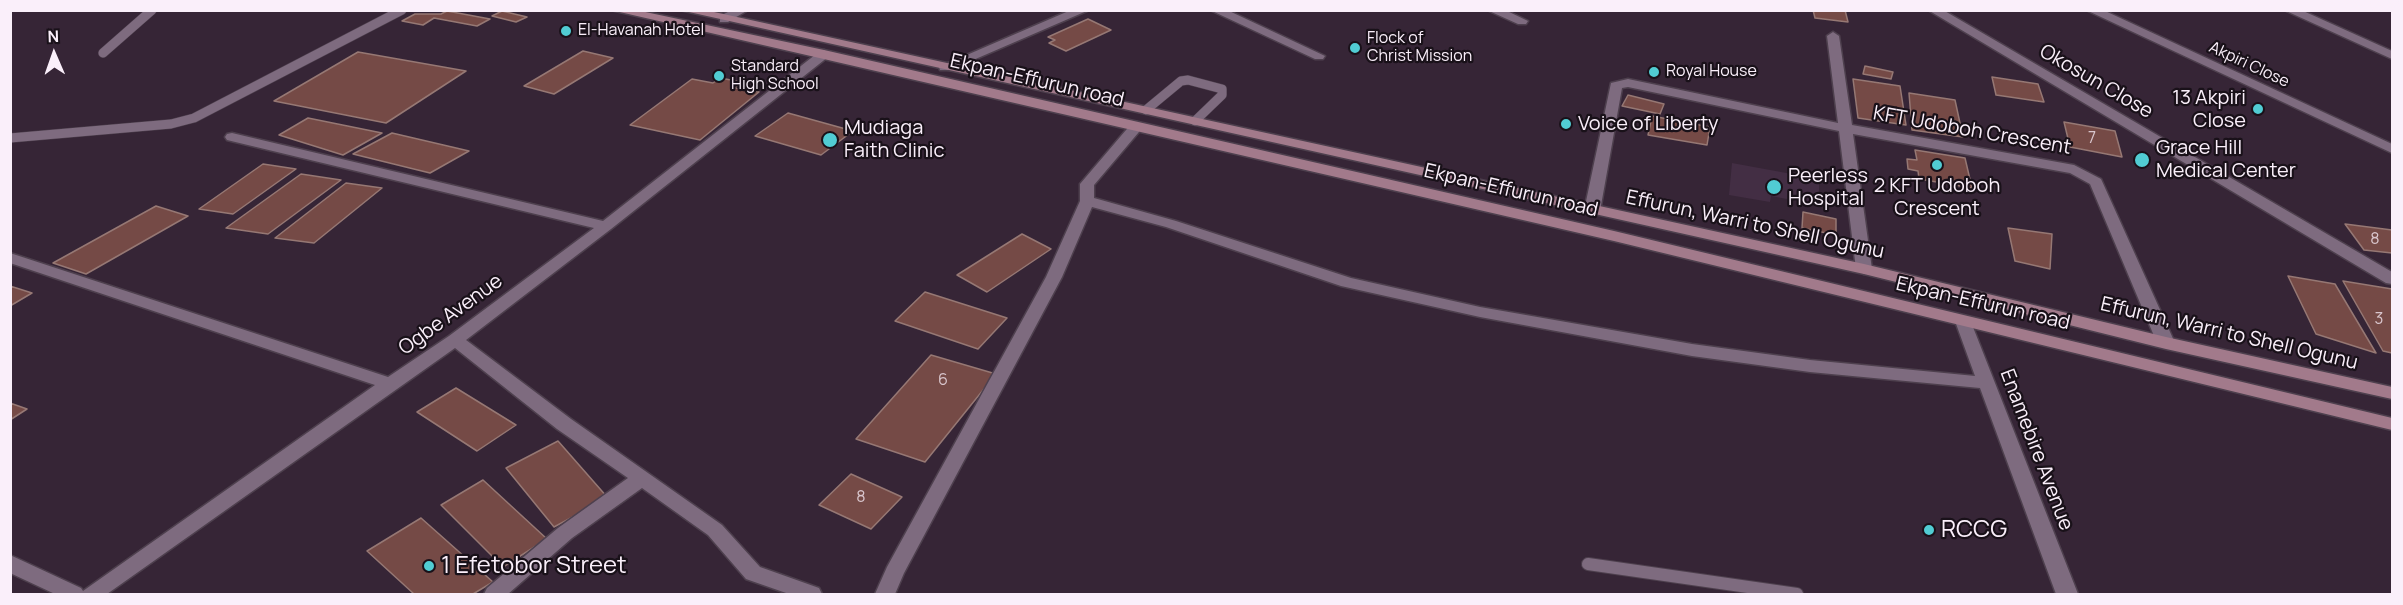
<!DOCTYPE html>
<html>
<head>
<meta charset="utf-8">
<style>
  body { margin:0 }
  #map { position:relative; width:2403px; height:605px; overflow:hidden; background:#362536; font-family:Manrope,sans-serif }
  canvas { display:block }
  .frame { position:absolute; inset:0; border:12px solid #faeffa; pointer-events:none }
  .north { position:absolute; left:24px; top:24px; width:60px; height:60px; -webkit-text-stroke:4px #191119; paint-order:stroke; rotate:358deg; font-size:16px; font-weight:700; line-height:24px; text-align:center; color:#faeffa }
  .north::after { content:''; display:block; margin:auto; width:21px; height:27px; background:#faeffa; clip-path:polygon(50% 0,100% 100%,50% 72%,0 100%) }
</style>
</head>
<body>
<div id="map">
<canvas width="2403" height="605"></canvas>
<div class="frame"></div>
<div class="north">N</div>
</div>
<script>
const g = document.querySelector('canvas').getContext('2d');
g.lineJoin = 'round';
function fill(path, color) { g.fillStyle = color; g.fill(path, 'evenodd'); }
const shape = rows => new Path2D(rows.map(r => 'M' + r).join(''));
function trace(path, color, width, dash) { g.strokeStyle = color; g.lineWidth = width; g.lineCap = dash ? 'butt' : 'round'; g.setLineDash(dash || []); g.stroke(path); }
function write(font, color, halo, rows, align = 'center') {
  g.font = font + ' Manrope,sans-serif'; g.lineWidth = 4.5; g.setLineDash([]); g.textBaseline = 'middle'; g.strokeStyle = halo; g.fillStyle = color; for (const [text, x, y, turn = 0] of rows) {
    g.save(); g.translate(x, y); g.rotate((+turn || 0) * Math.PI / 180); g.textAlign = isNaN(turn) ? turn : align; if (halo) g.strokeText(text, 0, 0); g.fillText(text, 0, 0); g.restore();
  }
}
fill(shape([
  [1732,163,1819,179,1819,205,1771,196,1770,202,1729,195]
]), '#432e44');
const building = shape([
  [1813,10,1845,10,1848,22,1815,18,1813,10],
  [447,11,490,19,477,26,434,18,423,25,402,21,415,14,441,14,447,11],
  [502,11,527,17,516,22,492,16,502,11],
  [1088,19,1111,30,1066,51,1049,43,1055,40,1048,37,1088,19],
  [583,51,613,58,554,94,524,86,583,51],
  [358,52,466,71,386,123,274,101,358,52],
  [1865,66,1893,72,1891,79,1863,74,1865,66],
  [1992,77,2038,84,2044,102,1996,95,1992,77],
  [720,78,742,82,735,88,759,92,700,140,630,125,692,79,713,83,720,78],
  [1853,79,1900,86,1906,125,1858,118,1853,79],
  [1909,93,1955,100,1963,137,1912,130,1909,93],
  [1628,95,1664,104,1660,114,1622,106,1628,95],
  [788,113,853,131,821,155,755,136,788,113],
  [1652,116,1710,127,1707,145,1648,135,1652,116],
  [308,118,382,133,343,155,279,135,308,118],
  [2064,122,2115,131,2122,157,2070,147,2064,122],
  [392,133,469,151,430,173,353,154,392,133],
  [1915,150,1965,158,1972,188,1919,179,1918,171,1908,169,1907,159,1917,160,1915,150],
  [263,164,296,169,233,214,199,209,263,164],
  [301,174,341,180,268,234,226,228,301,174],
  [346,183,382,188,314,243,275,238,346,183],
  [156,206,188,216,86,274,53,263,156,206],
  [1803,212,1836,219,1836,235,1802,228,1803,212],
  [2345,224,2392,230,2392,253,2364,250,2345,224],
  [2008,228,2052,234,2050,269,2015,261,2008,228],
  [1022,234,1051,249,987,292,957,275,1022,234],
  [2288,276,2335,284,2376,353,2316,334,2288,276],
  [2343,281,2392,289,2392,353,2383,351,2343,281],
  [10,286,32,293,10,306,10,286],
  [925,292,1007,318,978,349,895,321,925,292],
  [931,355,996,374,925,462,856,439,931,355],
  [456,388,516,425,477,451,417,412,456,388],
  [10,403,27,409,10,420,10,403],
  [558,441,608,498,554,527,506,468,558,441],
  [851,474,902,497,871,529,819,505,851,474],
  [483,480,547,539,503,567,441,505,483,480],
  [421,518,493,582,473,594,414,594,367,551,421,518]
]);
fill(building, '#754a46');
trace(building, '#967874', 1.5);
const serviceFar1 = shape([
  [103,53,152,10],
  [1146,110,1181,81,1188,80,1222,89,1222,95,1195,121],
  [10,138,171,124,194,118,402,10]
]);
const service = shape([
  [1588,564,1797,594]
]);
const minor = shape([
  [732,10,748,10,728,22,720,22,720,16,732,10],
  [1071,10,1089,10,950,70,940,70,939,67,1071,10],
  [1210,10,1227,10,1325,56,1323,59,1315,59,1210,10],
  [1487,10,1505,10,1528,21,1526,24,1518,24,1487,10],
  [1928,10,1943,10,2392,272,2392,284,2386,283,1928,10],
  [2086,10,2103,10,2392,144,2392,153,2086,10],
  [2284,10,2301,10,2392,51,2392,59,2284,10],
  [1833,32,1839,36,1852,125,2074,165,2101,179,2175,343,2172,347,2160,347,2157,343,2090,184,2070,173,1853,134,1872,269,1864,274,1856,269,1839,131,1628,87,1622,88,1600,211,1597,214,1587,214,1584,211,1611,83,1628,79,1838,123,1827,36,1833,32],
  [824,50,830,54,828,57,611,229,466,340,571,419,722,525,760,567,819,588,822,594,789,594,746,579,708,535,642,488,572,538,508,594,484,594,487,588,558,528,628,478,557,429,455,348,107,594,55,594,10,573,10,555,81,588,83,591,375,385,10,263,10,253,388,377,449,336,594,228,227,140,225,137,227,134,232,133,603,221,820,51,824,50],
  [1137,122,1144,126,1094,185,1094,198,1176,221,1351,278,1480,307,1692,344,1810,360,1975,376,1955,321,1957,317,1969,317,2078,594,2056,594,1980,388,1810,372,1692,356,1480,317,1341,286,1166,227,1092,207,1062,277,904,573,895,594,875,594,887,567,1046,277,1080,201,1080,184,1132,123,1137,122]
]);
const secondary = shape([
  [611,10,636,10,824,50,1614,231,2392,418,2392,430,1614,241,611,10],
  [680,10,705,10,1864,264,2166,337,2392,387,2392,399,2166,349,1864,274,680,10]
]);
trace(serviceFar1, '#4e404e', 10);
trace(service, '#4e404e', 14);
trace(minor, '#4e404e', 3);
trace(secondary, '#4e404e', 3);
trace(serviceFar1, '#7e6b7f', 9);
trace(service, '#7e6b7f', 12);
fill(minor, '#7e6b7f');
fill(secondary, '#a27a8b');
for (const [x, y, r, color] of [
  [566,31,6,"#51ccd3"],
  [1355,48,6,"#51ccd3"],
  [1654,72,6,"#51ccd3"],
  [719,76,6,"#51ccd3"],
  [2258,109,6,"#51ccd3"],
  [1566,124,6,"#51ccd3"],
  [830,140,8,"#51ccd3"],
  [2142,160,8,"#51ccd3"],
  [1937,165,6,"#51ccd3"],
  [1774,187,8,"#51ccd3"],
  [1929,530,6,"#51ccd3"],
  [429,566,6,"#51ccd3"]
]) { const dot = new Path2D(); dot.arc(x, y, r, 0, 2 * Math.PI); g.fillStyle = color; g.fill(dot); trace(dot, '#191119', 2); }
write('16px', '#faeffa', '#191119', [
  ["El-Havanah Hotel",578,31],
  ["Flock of",1367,39],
  ["Christ Mission",1367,57],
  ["Standard",731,67],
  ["High School",731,85],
  ["Royal House",1666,72]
], 'left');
write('16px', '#faeffa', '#191119', [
  ["Akpiri Close",2249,65,25]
]);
write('16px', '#d9c6cd', null, [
  ["7",2092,139],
  ["8",2375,240],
  ["3",2379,320],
  ["6",943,381],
  ["8",861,498]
]);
write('20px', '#faeffa', '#191119', [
  ["Ekpan-Effurun road",1037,81,13],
  ["Okosun Close",2096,82,30],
  ["KFT Udoboh Crescent",1972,131,10],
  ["Ekpan-Effurun road",1511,191,13],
  ["Effurun, Warri to Shell Ogunu",1755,225,12],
  ["Ekpan-Effurun road",1983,304,13],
  ["Ogbe Avenue",451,315,-36],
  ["Effurun, Warri to Shell Ogunu",2229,334,13],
  ["Enamebire Avenue",2036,450,69]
]);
write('20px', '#faeffa', '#191119', [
  ["13 Akpiri",2246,98,"right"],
  ["Close",2246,121,"right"],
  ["Voice of Liberty",1578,124],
  ["Mudiaga",844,128],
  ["Faith Clinic",844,151],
  ["Grace Hill",2156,148],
  ["Medical Center",2156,171],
  ["Peerless",1788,176],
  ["Hospital",1788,199],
  ["2 KFT Udoboh",1937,186,"center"],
  ["Crescent",1937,209,"center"]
], 'left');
write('24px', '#faeffa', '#191119', [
  ["RCCG",1941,530],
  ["1 Efetobor Street",441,566]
], 'left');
</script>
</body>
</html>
